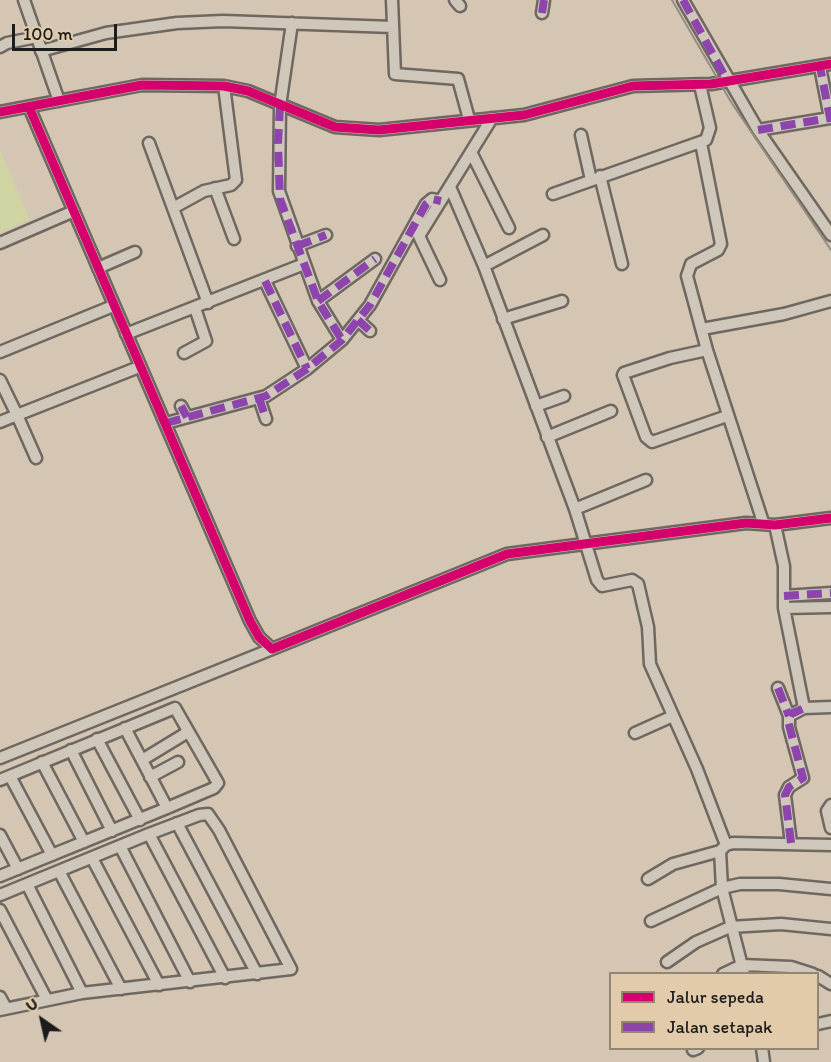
<!DOCTYPE html>
<html>
<head>
<meta charset="utf-8">
<style>
  body { margin:0 }
  #map { position:relative; width:831px; height:1062px; overflow:hidden; background:#d4c6b3; font-family:Itim,sans-serif }
  canvas { display:block }
  .legend { position:absolute; left:609px; top:972px; width:210px; height:78px; box-sizing:border-box; background:#e1cbaa; border:2px solid #928571; margin:0; padding:8px 10px; list-style:none; font-size:18px; color:#1c1c1c }
  .legend li { display:flex; align-items:center; gap:12px; height:30px }
  .legend b { width:30px; border:2px solid #928571 }
  .north { position:absolute; left:12px; top:990px; width:60px; height:60px; -webkit-text-stroke:4px #e1cbaa; paint-order:stroke; rotate:326deg; font-size:16px; font-weight:700; line-height:24px; text-align:center; color:#1c1c1c }
  .north::after { content:''; display:block; margin:auto; width:21px; height:27px; background:#1c1c1c; clip-path:polygon(50% 0,100% 100%,50% 72%,0 100%) }
  .scale { position:absolute; left:12px; top:24px; width:105px; height:27px; box-sizing:border-box; border:3px solid #1c1c1c; border-top:0; padding-left:8px; font-size:18px; line-height:21px; white-space:nowrap; color:#1c1c1c; -webkit-text-stroke:4px #e1cbaa; paint-order:stroke }
</style>
</head>
<body>
<div id="map">
<canvas width="831" height="1062"></canvas>
<ul class="legend">
<li><b style="height:8px;background:#d6006c"></b>Jalur sepeda</li>
<li><b style="height:8px;background:#8e44ad"></b>Jalan setapak</li>
</ul>
<div class="north">U</div>
<div class="scale">100 m</div>
</div>
<script>
const g = document.querySelector('canvas').getContext('2d');
g.lineJoin = 'round';
function fill(path, color) { g.fillStyle = color; g.fill(path, 'evenodd'); }
const shape = rows => new Path2D(rows.map(r => 'M' + r).join(''));
function trace(path, color, width, dash) { g.strokeStyle = color; g.lineWidth = width; g.lineCap = dash ? 'butt' : 'round'; g.setLineDash(dash || []); g.stroke(path); }
fill(shape([
  [0,150,30,220,0,232]
]), '#cfd4a2');
const minor = shape([
  [24,0,59,101],
  [392,0,395,74,458,79,469,119],
  [455,0,460,6],
  [683,0,758,130,831,235],
  [542,13,544,0],
  [292,23,280,106,279,191,318,301,342,340],
  [0,47,7,43,37,37],
  [41,51,106,33,177,23,223,21,393,27],
  [29,107,250,621,259,637,272,649,507,554,746,523,775,525,831,518],
  [0,112,142,85,224,86,248,91,335,127,379,130,524,115,633,86,711,84,831,64],
  [758,130,830,118,820,67],
  [581,135,591,180],
  [149,143,208,303],
  [701,143,721,244,718,250,691,264,687,276,707,350,763,522],
  [471,152,509,228],
  [600,176,622,264],
  [450,187,484,266,575,509,597,580,602,586,632,580,638,584,648,627,650,664,697,769,726,845],
  [215,188,234,239],
  [553,194,706,140,710,128,700,85],
  [173,208,204,191,231,185,236,180,224,86],
  [0,243,74,211],
  [297,246,326,235],
  [484,266,543,235],
  [98,268,135,252],
  [440,280,419,236,492,118],
  [265,281,307,369],
  [318,301,375,259],
  [503,319,562,301],
  [358,320,370,331],
  [702,329,784,314,831,301],
  [126,334,304,264],
  [707,350,670,358,624,373,623,375,646,437,652,442,727,416],
  [0,352,113,306],
  [184,353,206,341,195,308],
  [0,380,17,415,0,422],
  [259,398,266,419],
  [181,406,187,417],
  [536,406,564,396],
  [166,423,266,396,307,369,342,340,370,305,426,204,432,199,441,201],
  [547,437,611,411],
  [36,458,17,415,139,367],
  [575,509,646,480],
  [775,525,784,566,784,608,804,708],
  [784,596,831,593],
  [784,608,831,607],
  [778,688,789,716],
  [125,728,167,808],
  [635,733,673,716],
  [97,739,140,820],
  [71,750,112,831],
  [0,758,272,649],
  [142,760,188,732],
  [42,762,84,842],
  [10,776,52,855],
  [150,777,178,762],
  [0,780,175,708,218,783,214,788,167,808,0,876],
  [831,805,827,811,831,828],
  [177,823,257,974],
  [149,834,225,978],
  [0,835,18,869],
  [791,843,785,795,789,787,803,778,789,727,789,716,804,708,831,707],
  [120,846,190,982],
  [92,858,159,985],
  [59,871,121,989],
  [648,879,673,864,720,851],
  [27,884,82,993],
  [0,895,149,834,199,815,208,814,219,830,291,969,82,993,0,1010],
  [0,910,47,1000],
  [651,921,722,888,740,884,779,884,831,889],
  [667,962,696,942,730,927,781,924,831,929],
  [723,974,742,965,791,967,813,974],
  [744,974,722,888,720,851,726,845,733,843,831,845],
  [818,976,831,984],
  [0,997,6,1008],
  [818,1024,831,1021],
  [762,1048,764,1062],
  [693,1050,698,1048]
]);
trace(minor, '#6f6860', 15);
trace(minor, '#d0c7bb', 10);
trace(shape([
  [672,0,731,102,831,250]
]), '#938d84', 2);
trace(shape([
  [683,0,727,80],
  [542,13,544,0],
  [280,106,278,143,280,199,318,301,342,340],
  [758,130,830,118,820,67],
  [297,246,326,235],
  [265,281,307,369],
  [318,301,375,259],
  [358,320,370,331],
  [259,398,266,419],
  [181,406,187,417],
  [166,423,266,396,307,369,342,340,370,305,426,204,432,199,441,201],
  [784,596,831,593],
  [778,688,789,716],
  [791,843,785,795,789,787,803,778,788,721,791,714,804,708]
]), '#8e44ad', 8, [15, 8]);
trace(shape([
  [29,107,250,621,259,637,272,649,507,554,746,523,775,525,831,518],
  [0,112,142,85,224,86,248,91,335,127,379,130,524,115,633,86,711,84,831,64]
]), '#d6006c', 9);
</script>
</body>
</html>
